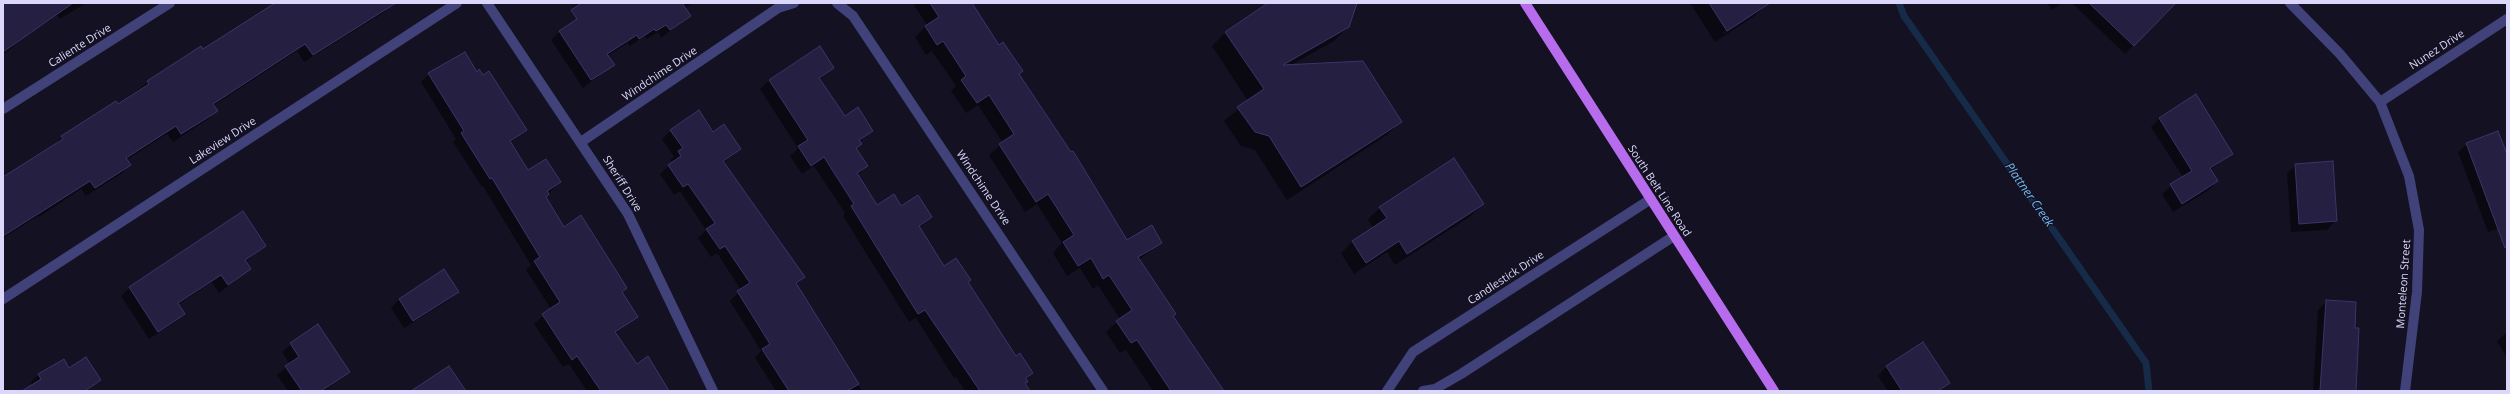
<!DOCTYPE html>
<html>
<head>
<meta charset="utf-8">
<style>
  body { margin:0 }
  #map { position:relative; width:2510px; height:394px; overflow:hidden; background:#131122; font-family:"Open Sans",sans-serif }
  canvas { display:block }
  .frame { position:absolute; inset:0; border:4px solid #dad7fa; pointer-events:none }
</style>
</head>
<body>
<div id="map">
<canvas width="2510" height="394"></canvas>
<div class="frame"></div>
</div>
<script>
const g = document.querySelector('canvas').getContext('2d');
g.lineJoin = 'round';
function fill(path, color) { g.fillStyle = color; g.fill(path, 'evenodd'); }
const shape = rows => new Path2D(rows.map(r => 'M' + r).join(''));
function trace(path, color, width, dash) { g.strokeStyle = color; g.lineWidth = width; g.lineCap = dash ? 'butt' : 'round'; g.setLineDash(dash || []); g.stroke(path); }
function write(font, color, halo, rows, align = 'center') {
  g.font = font + ' "Open Sans",sans-serif'; g.lineWidth = 3; g.setLineDash([]); g.textBaseline = 'middle'; g.strokeStyle = halo; g.fillStyle = color; for (const [text, x, y, turn = 0] of rows) {
    g.save(); g.translate(x, y); g.rotate((+turn || 0) * Math.PI / 180); g.textAlign = isNaN(turn) ? turn : align; if (halo) g.strokeText(text, 0, 0); g.fillText(text, 0, 0); g.restore();
  }
}
fill(shape([
  [3,3,86,3,60,19,57,15,22,39,3,55],
  [272,3,390,3,392,5,383,13,304,62,297,51,213,106,216,111,208,119,173,142,167,134,126,160,130,165,121,174,86,196,81,189,39,217,38,216,3,238,3,179,54,145,62,137,117,105,148,82,202,51,269,8],
  [602,3,693,3,684,9,689,16,661,38,658,32,647,39,645,36,630,46,628,43,607,56,613,65,583,88,551,40,560,31],
  [916,3,971,3,999,46,1022,71,1019,74,1127,241,1161,242,1139,260,1172,316,1222,391,1153,391,1126,350,1120,353,1106,332,1120,319,1098,285,1093,289,1080,268,1067,276,1053,253,1062,243,1037,204,1025,212,989,155,1003,143,978,105,966,113,951,91,956,86,932,51,926,55,915,37,927,25,914,5],
  [1270,3,1352,3,1348,27,1334,41,1291,65,1401,122,1387,135,1287,200,1255,150,1241,146,1224,121,1248,101,1212,46,1226,32],
  [1690,3,1767,3,1756,15,1715,42],
  [1756,11,1756,13,1724,34,1723,33],
  [2047,3,2062,3,2052,10],
  [2072,3,2164,3,2170,9,2125,54],
  [820,48,833,68,819,80,844,118,872,130,859,142,861,144,856,149,867,166,857,176,877,206,900,207,931,217,919,228,944,267,968,282,1016,357,1032,373,1024,384,1029,391,965,391,956,377,954,378,916,318,909,322,843,216,845,213,814,166,802,174,790,156,798,148,760,89,769,80],
  [476,73,525,130,510,143,528,171,560,182,545,197,564,228,621,293,637,317,615,334,637,365,668,391,587,391,569,364,563,367,534,324,551,309,526,270,531,265,483,186,482,187,453,142,456,139,421,82,429,74],
  [2196,96,2232,154,2210,170,2217,181,2209,190,2173,212,2162,194,2183,177,2151,127,2159,119],
  [671,130,713,133,740,149,723,163,804,277,796,285,862,391,776,391,755,358,761,351,730,301,741,290,717,253,711,257,698,238,706,230,680,191,674,195,660,174,672,163,670,161,674,157,662,139],
  [2467,144,2507,157,2507,225,2488,232,2458,152],
  [2296,165,2335,221,2327,230,2291,232,2287,173],
  [1482,204,1471,216,1395,265,1387,252,1354,274,1341,253,1352,242,1373,228,1368,219,1380,208],
  [243,213,265,246,245,262,250,269,219,293,212,282,178,305,184,314,175,322,149,339,121,296,129,288],
  [458,292,449,300,404,328,391,308,399,299],
  [2327,301,2353,329,2355,391,2313,391,2318,310],
  [2507,332,2507,358,2497,341],
  [1923,343,1949,383,1941,391,1888,391,1878,376,1886,367],
  [291,344,349,372,324,391,288,391,277,375,290,364,282,352],
  [63,361,68,369,100,380,87,391,28,391,33,387,30,383,38,375]
]), '#0007');
trace(shape([
  [1899,3,1904,16,2146,363,2149,391]
]), '#162b47', 7);
const building = shape([
  [3,3,73,3,3,52,3,3],
  [275,3,396,3,313,55,305,44,213,104,218,111,181,134,176,126,126,158,131,165,95,188,90,181,3,236,3,177,63,139,61,136,116,101,118,104,149,84,147,81,201,46,203,49,275,3],
  [582,3,682,3,691,16,670,30,666,25,656,31,654,29,639,39,637,35,607,54,615,65,591,80,559,31,577,19,571,10,582,3],
  [930,3,972,3,999,45,1003,42,1023,71,1019,74,1071,152,1073,151,1127,240,1152,225,1162,243,1138,257,1176,314,1173,316,1224,391,1171,391,1137,340,1131,343,1116,321,1132,310,1109,275,1103,279,1091,258,1078,266,1063,242,1074,235,1048,194,1036,202,999,144,1014,134,989,95,977,103,961,80,966,76,943,41,937,45,925,26,939,17,930,3],
  [1268,3,1357,3,1349,27,1283,65,1363,61,1402,122,1301,187,1269,136,1255,132,1237,107,1264,89,1225,32,1268,3],
  [1709,3,1770,3,1727,31,1709,3],
  [2089,3,2176,3,2134,46,2089,3],
  [820,46,834,68,819,78,845,116,858,107,873,131,859,140,862,144,856,148,868,166,857,173,877,205,894,194,901,206,918,195,932,217,919,226,944,266,956,258,971,280,968,282,1016,356,1020,353,1033,373,1026,378,1028,382,1025,383,1030,391,980,391,925,310,918,314,851,206,854,204,824,157,811,166,798,146,808,140,769,80,820,46],
  [465,52,477,72,479,69,483,75,489,71,527,130,510,141,528,170,546,159,561,182,547,191,549,194,546,197,564,227,581,215,627,288,622,292,638,317,615,332,637,364,648,356,669,391,601,391,577,356,572,360,542,314,560,302,534,261,540,257,492,178,490,179,461,133,464,131,428,73,465,52],
  [2196,94,2233,154,2210,168,2218,181,2182,204,2170,184,2192,171,2159,118,2196,94],
  [699,110,713,132,724,124,741,149,723,161,805,277,796,283,859,384,847,391,789,391,762,349,770,344,737,291,750,283,725,246,720,249,706,229,715,223,688,184,683,187,668,165,681,156,678,151,683,148,670,130,699,110],
  [2498,131,2507,154,2507,247,2505,248,2466,143,2498,131],
  [1454,158,1484,204,1407,254,1399,241,1366,263,1352,241,1387,218,1379,207,1454,158],
  [2333,161,2337,221,2299,224,2295,164,2333,161],
  [243,211,266,246,245,260,251,269,228,285,221,275,178,303,185,314,158,332,129,287,243,211],
  [444,269,459,292,413,321,399,299,444,269],
  [2326,300,2356,302,2355,328,2359,328,2356,391,2320,391,2326,300],
  [318,324,350,372,321,391,302,391,285,366,299,357,290,343,318,324],
  [1923,342,1950,383,1938,391,1902,391,1886,366,1923,342],
  [86,357,101,380,85,391,22,391,41,379,38,374,64,359,69,368,86,357],
  [449,366,466,391,411,391,449,366]
]);
fill(building, '#251f41');
trace(building, '#3d346a', 1);
trace(shape([
  [487,3,628,214,713,391],
  [837,3,853,16,1103,391],
  [2290,3,2340,54,2380,102,2409,176,2419,230,2417,292,2405,391],
  [2380,102,2507,19],
  [3,109,170,3],
  [581,142,778,8,794,3],
  [3,299,457,3],
  [1387,391,1413,352,1651,199],
  [1423,391,1435,389,1461,374,1674,236]
]), '#42427b', 10);
trace(shape([
  [1525,3,1774,391]
]), '#b66cec', 10);
write('11px', '#dad7fa', '#131122', [
  ["Caliente Drive",80,46,-32],
  ["Nunez Drive",2437,50,-33],
  ["Windchime Drive",660,74,-34],
  ["Lakeview Drive",223,141,-33],
  ["Sheriff Drive",622,184,58],
  ["Windchime Drive",983,188,56],
  ["South Belt Line Road",1659,191,57],
  ["Candlestick Drive",1506,278,-33],
  ["Monteleon Street",2404,284,-86]
]);
write('italic 12px', '#72b9ed', '#131122', [
  ["Plattner Creek",2029,195,55]
]);
</script>
</body>
</html>
